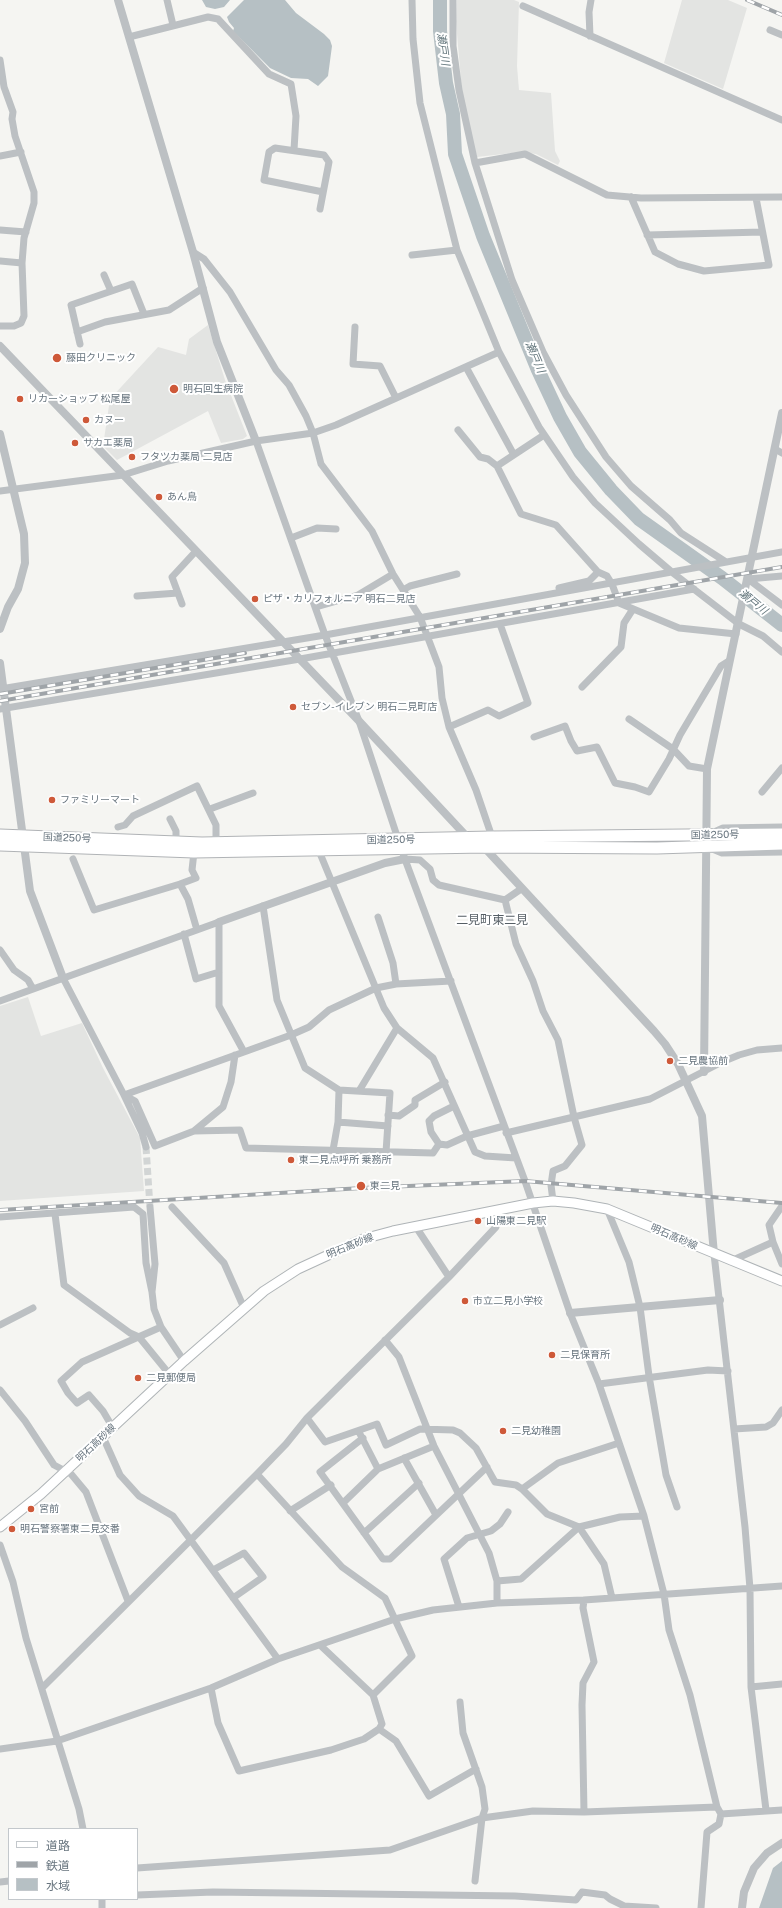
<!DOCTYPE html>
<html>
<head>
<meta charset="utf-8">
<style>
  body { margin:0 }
  #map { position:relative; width:782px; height:1908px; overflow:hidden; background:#f5f5f2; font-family:"Public Sans","Noto Sans JP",sans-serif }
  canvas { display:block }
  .legend { position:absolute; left:8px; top:1828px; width:130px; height:72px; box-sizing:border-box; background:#fff; border:1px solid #c3c8cc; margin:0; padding:5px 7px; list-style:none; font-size:12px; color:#68757f }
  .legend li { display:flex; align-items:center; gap:8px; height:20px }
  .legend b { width:20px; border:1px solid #c3c8cc }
</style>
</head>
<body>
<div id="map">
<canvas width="782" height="1908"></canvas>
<ul class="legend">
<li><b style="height:5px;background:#fff"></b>道路</li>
<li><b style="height:5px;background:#9fa4a8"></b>鉄道</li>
<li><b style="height:11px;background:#b6c0c4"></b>水域</li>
</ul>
</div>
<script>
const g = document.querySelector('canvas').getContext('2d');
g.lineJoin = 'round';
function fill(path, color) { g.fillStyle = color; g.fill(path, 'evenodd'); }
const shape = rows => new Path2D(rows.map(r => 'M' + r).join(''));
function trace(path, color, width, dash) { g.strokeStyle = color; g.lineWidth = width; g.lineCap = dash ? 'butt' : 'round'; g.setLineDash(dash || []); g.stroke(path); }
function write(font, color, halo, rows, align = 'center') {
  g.font = font + ' "Public Sans","Noto Sans JP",sans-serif'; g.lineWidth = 4; g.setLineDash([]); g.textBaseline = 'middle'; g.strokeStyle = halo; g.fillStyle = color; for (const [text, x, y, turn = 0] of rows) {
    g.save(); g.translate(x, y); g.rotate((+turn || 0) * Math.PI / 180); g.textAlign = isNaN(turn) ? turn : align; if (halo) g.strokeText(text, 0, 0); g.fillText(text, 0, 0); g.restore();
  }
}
fill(shape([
  [457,0,514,0,519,2,517,66,519,90,551,93,555,151,560,161,558,165,536,154,521,152,477,157,472,141,462,92,456,22],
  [682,0,728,0,747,8,723,89,664,63],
  [208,325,225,380,247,436,243,439,221,443,208,411,117,460,103,446,110,399,158,347,186,355,189,339],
  [28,997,41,1036,82,1023,103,1068,140,1138,144,1191,0,1201,0,1006]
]), '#e3e4e2');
fill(shape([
  [202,0,230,0,224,7,215,9,206,7],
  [244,0,285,0,296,13,324,34,330,40,332,46,328,76,318,86,308,79,291,78,270,68,233,31,234,28,229,22,227,17],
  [782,1861,782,1908,759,1908,773,1868]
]), '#b6c0c4');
trace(shape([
  [440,0,440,31,446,83,453,114,455,154,483,236,538,370,560,417,580,452,611,490,639,519,722,578,782,625]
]), '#b6c0c4', 14);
trace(shape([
  [146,1147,150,1207]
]), '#d2d5d5', 7, [7, 3.5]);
const secondary = shape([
  [0,1527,41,1494,184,1361,264,1291,298,1269,363,1239,393,1231,533,1203,553,1201,574,1203,607,1209,782,1281]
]);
const trunk = shape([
  [0,835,202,843,492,837,782,834],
  [0,845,194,852,485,847,657,848,782,844]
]);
trace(secondary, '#afb4b7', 11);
trace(trunk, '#b0b3b6', 13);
trace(shape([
  [167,0,173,25],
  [412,0,413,39,420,103,457,250,499,352,539,427,573,477,595,503,639,544,673,573,739,624,763,636,782,652],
  [453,0,453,46,459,90,475,163,512,280,543,352,566,395,606,457,631,486,670,520,681,533,726,562],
  [523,6,782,120],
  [770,30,782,35],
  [590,36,589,12,591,0],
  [129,37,208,17,218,19,269,74,291,84,296,116,294,150],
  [0,60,4,87,13,112,12,119,15,136,34,192,34,203,24,238,22,263,24,316,21,323,14,326,0,326],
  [0,156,21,152],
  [475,163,525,154,607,195,641,198,782,197],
  [631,197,655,252,678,264,704,271,769,265,756,198],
  [320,209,329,162,324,155,275,148,269,152,264,180,323,192],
  [0,230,26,232],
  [647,235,762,232],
  [193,252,204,259,230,292,276,370,289,385,306,416,313,433,321,464,372,531,393,574,420,617,439,667,442,698,449,727,476,790,492,837],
  [412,255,457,250],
  [0,261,22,263],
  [104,275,111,291],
  [355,327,353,364,380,366,396,398],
  [77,332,105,322,169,310,203,288],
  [80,344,71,305,132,284,144,314],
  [466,367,514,455],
  [458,430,480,457,488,459,497,466],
  [544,435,497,466,521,514,556,525,598,572,607,576,612,584,619,603,679,628,736,634],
  [256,441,325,635,359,721,399,842],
  [775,449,782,453],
  [0,491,123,475,168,461,256,441,313,433,336,425,499,352],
  [291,538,317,528,336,529],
  [748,579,782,605],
  [748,579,782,576],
  [559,588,589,581,598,572],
  [403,590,410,586,457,574],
  [137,596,178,593],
  [182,604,172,577,196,551],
  [316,607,358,595,393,574],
  [582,687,621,647,624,623,633,609],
  [0,689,325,635,782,552],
  [0,709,300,659,694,589],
  [629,719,673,749,689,766,707,769],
  [449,727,488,710,499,716,528,703,500,624],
  [534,737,565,726,571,741,577,751,597,747,615,783,635,787,649,792,669,759,680,735,721,666,729,661],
  [762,792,782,768],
  [210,809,253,793],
  [170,819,176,831,176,842],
  [118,827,125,825,133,816,197,786,216,825,216,843],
  [712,833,723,828,782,827],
  [710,848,722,853,782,852],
  [319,851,384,1008,397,1028,433,1058,475,1152,485,1156,516,1158],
  [403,854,525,1181,570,1313,599,1384,644,1516,664,1594,669,1630,690,1695,717,1807],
  [73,859,94,910,180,884,188,899,197,930],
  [405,859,420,860,430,869,433,880,439,885,505,900,521,889],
  [180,884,196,878,192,870,194,852],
  [505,900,516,944,533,981,543,1011,558,1040,574,1117,582,1145,565,1166,553,1171,551,1185,553,1201],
  [263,906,277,1000,305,1068,339,1090,338,1122,333,1150],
  [378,917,393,963,396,984],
  [184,934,196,979,219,972],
  [0,950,14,970,28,980,33,989],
  [63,978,124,1095,135,1101,155,1146,194,1131,240,1130,246,1148,433,1153,439,1144],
  [0,1001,219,922,219,1006,244,1052,124,1095,142,1133,146,1147],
  [244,1052,291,1035,309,1027,329,1010,376,988,396,984,451,981],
  [339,1090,390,1093,386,1152],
  [359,1091,397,1028],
  [388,1115,399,1116,415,1105,415,1100,445,1082],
  [338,1122,388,1126],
  [194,1131,223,1107,231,1082,235,1055],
  [506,1133,650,1099,722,1062,739,1055,757,1050,782,1048],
  [439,1144,447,1145,467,1136,504,1126],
  [439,1144,431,1132,429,1121,434,1116,454,1106],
  [782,1206,769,1225,773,1242,782,1264],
  [150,1207,155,1264,152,1292,154,1309,161,1327,184,1361],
  [172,1207,224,1263,244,1308],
  [607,1209,629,1262,640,1307,649,1376,666,1475,677,1507],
  [55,1214,64,1285,130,1333,139,1337,170,1375],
  [0,1217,134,1207,143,1214,146,1263,152,1292],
  [416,1227,449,1277],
  [714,1254,745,1527,750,1589,751,1687,766,1810],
  [731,1261,773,1242],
  [0,1325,33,1308],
  [385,1340,399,1357,434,1446,489,1553,497,1581],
  [599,1384,708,1370,728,1371],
  [0,1390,25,1421,54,1465,71,1474,86,1492,128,1601],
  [307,1418,325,1442,377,1424,386,1445,420,1429,453,1430,460,1433,476,1448,495,1482,516,1485,522,1489,547,1514,579,1527,604,1564,612,1598],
  [113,1428,103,1411,89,1395,77,1403,68,1393,61,1381,82,1362,161,1327],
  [734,1429,766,1427,773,1423,782,1410],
  [360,1434,378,1469],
  [103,1437,120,1475,139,1496,173,1516,278,1659],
  [363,1438,320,1472,383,1559,390,1559,487,1467],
  [404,1458,436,1515],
  [257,1474,342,1567,385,1598,412,1656,373,1695],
  [522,1489,558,1463,619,1443],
  [343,1503,378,1469,434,1446],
  [290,1511,331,1485],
  [364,1533,419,1483],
  [0,1545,13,1582,26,1638,79,1809,83,1829],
  [213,1570,244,1553,263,1577,233,1598],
  [584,1600,583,1608,594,1662,583,1683,582,1705,584,1812],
  [497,1603,497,1581,521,1579,579,1527,620,1517,644,1516],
  [459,1607,444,1559,467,1538,491,1531,500,1524,508,1512],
  [751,1687,782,1684],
  [42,1688,257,1474,286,1444,307,1418,449,1277,496,1227,492,1211],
  [211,1688,218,1723,239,1771,331,1750,364,1739,379,1729,382,1724,373,1695,320,1645],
  [460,1702,463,1733,482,1787,485,1809,482,1818,475,1881],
  [379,1729,396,1741,429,1796,476,1769],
  [0,1749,57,1741,211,1688,278,1659,395,1619,433,1610,497,1603,584,1600,782,1586],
  [137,1868,390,1850,482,1818,533,1811,584,1812,717,1807,721,1814,782,1810],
  [0,1882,9,1881],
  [137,1895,213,1892,515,1896,576,1900,582,1892,605,1895,610,1899,624,1906,656,1908],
  [102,1899,102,1908],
  [701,1908,707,1832,719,1824,721,1814]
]), '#bcc0c3', 7);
trace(shape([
  [118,0,193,252,217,342,256,441],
  [0,346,359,721,469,839],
  [0,434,24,534,25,563,18,589,8,607,0,629],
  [0,663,30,891,63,978],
  [483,846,654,1031,665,1044,678,1064,702,1116,714,1254],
  [219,922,385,863,405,859],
  [704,1072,707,769,782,413],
  [570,1313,720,1300],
  [742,1908,744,1892,754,1868,767,1853,782,1843]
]), '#bcc0c3', 8);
trace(secondary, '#fff', 9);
trace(trunk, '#fff', 11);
const rail = shape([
  [747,0,782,15],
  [0,694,245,653],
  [0,701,782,567],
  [0,1210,362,1188,525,1181,782,1203]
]);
trace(rail, '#9fa4a8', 4);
trace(rail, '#fff', 2.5, [8]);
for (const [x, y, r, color] of [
  [57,358,5,"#ce5939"],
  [174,389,5,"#ce5939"],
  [20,399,4,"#ce5939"],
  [86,420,4,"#ce5939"],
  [75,443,4,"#ce5939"],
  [132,457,4,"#ce5939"],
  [159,497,4,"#ce5939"],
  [255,599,4,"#ce5939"],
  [293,707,4,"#ce5939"],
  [52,800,4,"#ce5939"],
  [670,1061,4,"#ce5939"],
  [291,1160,4,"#ce5939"],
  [361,1186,5,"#ce5939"],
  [478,1221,4,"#ce5939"],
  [465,1301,4,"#ce5939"],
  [552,1355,4,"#ce5939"],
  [138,1378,4,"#ce5939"],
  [503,1431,4,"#ce5939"],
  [31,1509,4,"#ce5939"],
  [12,1529,4,"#ce5939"]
]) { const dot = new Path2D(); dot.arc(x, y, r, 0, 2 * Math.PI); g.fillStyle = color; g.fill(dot); trace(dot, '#fff', 1.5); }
write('10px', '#68757f', '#fff', [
  ["藤田クリニック",66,358],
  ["明石回生病院",183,389],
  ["リカーショップ 松尾屋",28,399],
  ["カヌー",94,420],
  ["サカエ薬局",83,443],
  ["フタツカ薬局 二見店",140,457],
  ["あん鳥",167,497],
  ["ピザ・カリフォルニア 明石二見店",263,599],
  ["セブン-イレブン 明石二見町店",301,707],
  ["ファミリーマート",60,800],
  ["二見農協前",678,1061],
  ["東二見点呼所 乗務所",299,1160],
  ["東二見",370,1186],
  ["山陽東二見駅",486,1221],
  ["市立二見小学校",473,1301],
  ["二見保育所",560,1355],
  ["二見郵便局",146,1378],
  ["二見幼稚園",511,1431],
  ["宮前",39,1509],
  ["明石警察署東二見交番",20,1529]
], 'left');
write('10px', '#68757f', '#fff', [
  ["国道250号",715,835,-1],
  ["国道250号",67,838,2],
  ["国道250号",391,840,-1],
  ["明石高砂線",674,1237,23],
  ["明石高砂線",350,1246,-22],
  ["明石高砂線",96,1443,-43]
]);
write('italic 11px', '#63767c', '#fff', [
  ["瀬戸川",443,49,82],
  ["瀬戸川",535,357,67],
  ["瀬戸川",753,602,39]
]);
write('12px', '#555e65', '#fff', [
  ["二見町東二見",492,920]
]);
</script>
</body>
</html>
